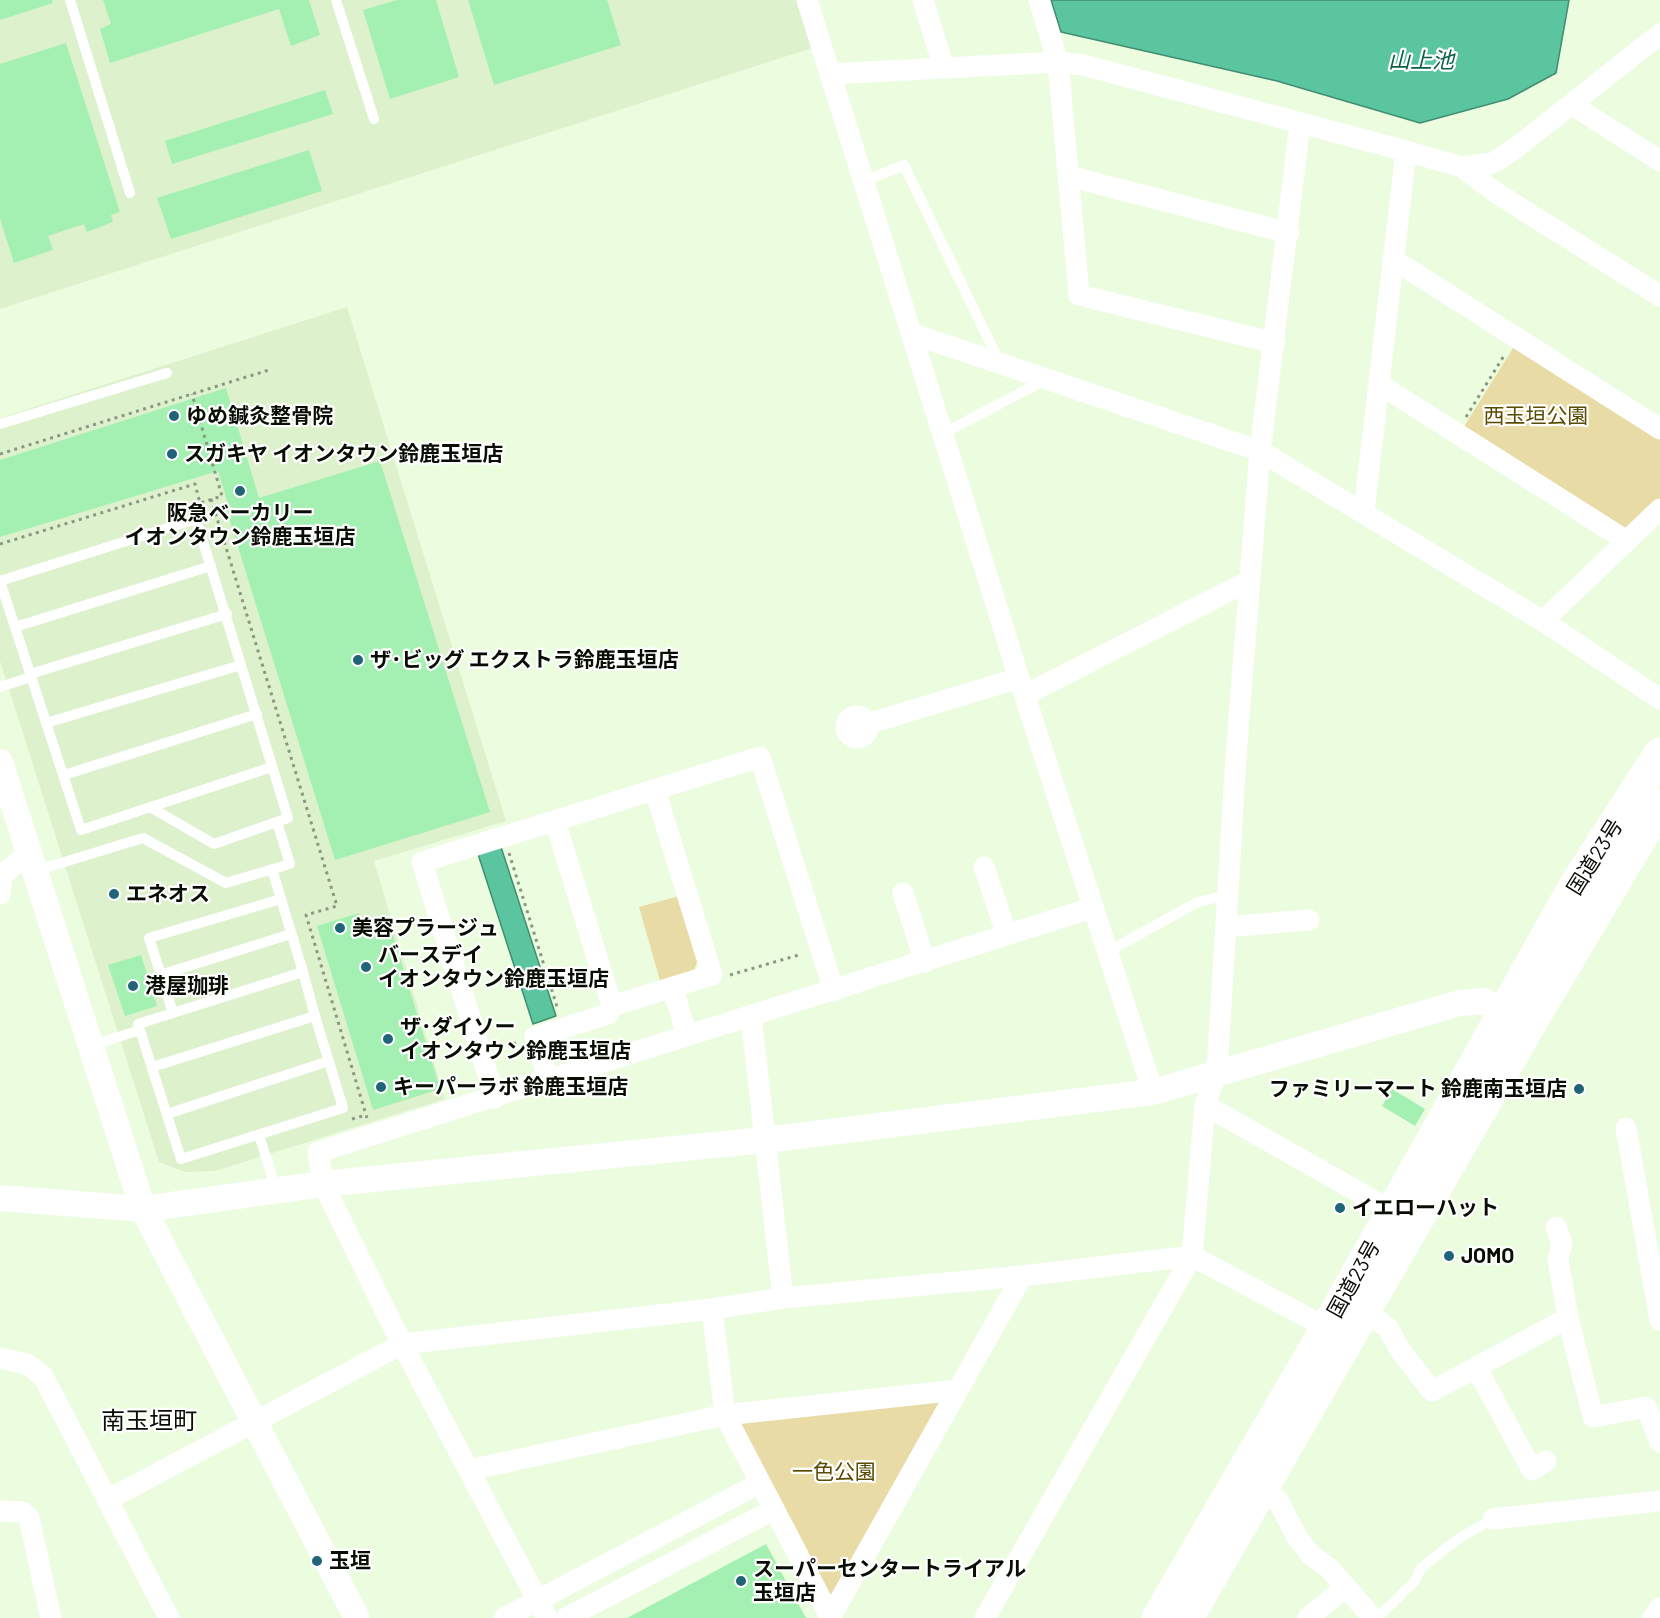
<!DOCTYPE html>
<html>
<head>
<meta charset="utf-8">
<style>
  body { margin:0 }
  canvas { display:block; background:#ecfddf }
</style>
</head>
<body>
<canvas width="1660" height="1618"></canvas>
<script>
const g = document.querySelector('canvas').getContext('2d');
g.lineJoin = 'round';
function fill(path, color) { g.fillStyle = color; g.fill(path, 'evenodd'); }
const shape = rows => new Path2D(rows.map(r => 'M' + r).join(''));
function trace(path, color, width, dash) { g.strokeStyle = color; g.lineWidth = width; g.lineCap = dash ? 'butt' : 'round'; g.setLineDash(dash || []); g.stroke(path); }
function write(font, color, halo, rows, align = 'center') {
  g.font = font + ' Barlow,"Noto Sans JP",sans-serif'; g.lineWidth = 4.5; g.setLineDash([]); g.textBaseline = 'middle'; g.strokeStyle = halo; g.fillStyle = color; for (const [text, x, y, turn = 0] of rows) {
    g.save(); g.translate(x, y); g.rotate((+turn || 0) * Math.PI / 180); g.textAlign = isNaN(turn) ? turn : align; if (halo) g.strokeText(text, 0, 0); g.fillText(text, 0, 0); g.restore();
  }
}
fill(shape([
  [0,0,797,0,812,48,0,309],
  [347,307,506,821,374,861,445,1099,215,1171,185,1172,159,1162,0,661,0,418]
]), '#ddf1cd');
fill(shape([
  [1515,345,1660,437,1660,499,1630,528,1619,527,1463,428],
  [679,896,699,957,692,975,661,984,639,907],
  [939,1397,944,1405,837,1593,825,1595,741,1425,745,1419]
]), '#e9dba6');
const water = shape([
  [1051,0,1569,0,1556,73,1508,99,1420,123,1277,81,1061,32,1051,0],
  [501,847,556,1016,533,1024,478,854,501,847]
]);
fill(water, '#5bc5a0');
trace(water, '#428e72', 1.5);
fill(shape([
  [0,0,52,0,53,3,0,20],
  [103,0,309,0,320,35,291,46,279,9,110,63,100,29,111,24],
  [397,0,436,0,459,77,390,99,363,10],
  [468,0,607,0,621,45,494,85],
  [66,43,120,212,111,215,113,222,87,232,84,224,48,236,53,250,14,263,0,219,0,64],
  [325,90,333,114,172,164,165,141],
  [309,150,322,191,171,239,157,198],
  [226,388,259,498,380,461,490,812,335,860,226,508,229,507,218,471,0,537,0,460],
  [359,913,364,929,389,922,440,1089,373,1110,317,926],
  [141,955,157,1006,125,1016,108,965],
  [1392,1089,1425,1109,1415,1126,1382,1106],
  [766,1544,806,1618,627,1618]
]), '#a4f0b2');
trace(shape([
  [1466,417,1505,354],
  [0,454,272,369],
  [211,499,337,906,306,915,367,1118],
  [0,544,195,484,200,503,222,496,192,394],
  [509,853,558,1010],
  [730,975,802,954],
  [500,1048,516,1043],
  [352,1119,366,1115]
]), '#8b9782', 3, [3, 4.5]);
trace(shape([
  [70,0,130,193],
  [336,0,374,119],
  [864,181,904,165,999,361],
  [0,424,167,373],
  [944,433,1045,380],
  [15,627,211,566],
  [30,674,227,614],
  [0,687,31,677],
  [46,723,241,665],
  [64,775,257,714],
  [150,807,214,844,288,818,196,519,0,581,81,830,272,767],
  [272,869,303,972,315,1016,343,1108,181,1159,138,1024,303,972],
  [35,871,143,838,226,883,290,864,277,822],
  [1107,952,1198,902,1228,895],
  [160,975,291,934],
  [173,1013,149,938,281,899],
  [90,1046,140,1030],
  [152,1067,315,1016],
  [167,1114,329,1061],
  [259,1135,276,1189],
  [1377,1618,1415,1581,1421,1568,1461,1537,1493,1519]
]), '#fff', 10);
trace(shape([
  [807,0,1019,678,1153,1092],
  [923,0,944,68],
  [1039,0,1058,62,1079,295,1275,343],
  [830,74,1058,62,1083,65,1406,151,1364,511],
  [1571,104,1660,161],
  [1406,151,1462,167,1493,163,1517,147,1660,34],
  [1462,167,1498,194,1660,296],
  [1068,176,1289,233],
  [1394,260,1660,429],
  [913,334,1260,451,1543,621,1660,699],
  [1379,384,1627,541],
  [1543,621,1660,509],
  [1025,695,1249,581],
  '846 727a11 11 0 1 1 22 0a11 11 0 1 1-22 0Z',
  [867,724,1019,678],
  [555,821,612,1006],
  [984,867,1007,935],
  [903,893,925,962],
  [0,894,2,875,19,861,30,857],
  [1226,927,1309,920],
  [673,988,687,1036],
  [751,1016,783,1298],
  [549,1080,535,1037,608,1014,612,1006,712,975,655,790],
  [495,1098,422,862,760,757,834,991],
  [1205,1105,1392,1211],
  [1626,1128,1660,1320],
  [1556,1227,1562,1243,1558,1259,1568,1318,1593,1417,1646,1407,1660,1442],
  [712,1309,725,1415,831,1618],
  [1364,1310,1388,1328,1400,1350,1432,1391,1568,1318],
  [0,1358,27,1364,43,1376,169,1618],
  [1476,1367,1532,1470,1546,1461],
  [469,1470,725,1415,958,1390],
  [1261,1488,1277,1499,1298,1539,1311,1555,1329,1568,1373,1618],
  [107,1500,402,1344,712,1309,783,1298,1022,1276,1192,1256,1327,1328],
  [0,1511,22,1512,29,1518,51,1618],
  [1493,1519,1660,1501],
  [504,1618,760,1483],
  [547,1618,402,1344,323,1184,318,1152,1092,908],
  [566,1618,773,1510],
  [830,1618,1022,1276],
  [985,1618,1192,1256,1205,1105,1217,1072,1236,756,1260,451,1300,124],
  [1308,1618,1346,1587],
  [1653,1618,1660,1608]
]), '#fff', 21);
trace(shape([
  [0,762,143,1209,357,1618],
  [0,1198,143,1209,323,1184,765,1140,1153,1092,1460,1003,1484,1001,1519,1021]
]), '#fff', 26);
trace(shape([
  [1158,1618,1327,1328,1575,886,1660,754],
  [1187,1618,1528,1027,1660,805]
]), '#fff', 33);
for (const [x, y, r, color] of [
  [174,416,6,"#216377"],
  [172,454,6,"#216377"],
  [240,491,6,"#216377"],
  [358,660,6,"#216377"],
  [114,894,6,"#216377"],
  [340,928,6,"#216377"],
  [366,967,6,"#216377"],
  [133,986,6,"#216377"],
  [388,1039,6,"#216377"],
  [381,1087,6,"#216377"],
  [1579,1089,6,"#216377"],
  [1340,1208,6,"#216377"],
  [1449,1256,6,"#216377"],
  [317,1561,6,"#216377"],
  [741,1581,6,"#216377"]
]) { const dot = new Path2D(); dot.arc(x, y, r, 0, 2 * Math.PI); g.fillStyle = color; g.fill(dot); trace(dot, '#fff', 2); }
write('bold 21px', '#090e05', '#fff', [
  ["ゆめ鍼灸整骨院",186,416],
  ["スガキヤ イオンタウン鈴鹿玉垣店",184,454],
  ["阪急ベーカリー",240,513,"center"],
  ["イオンタウン鈴鹿玉垣店",240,537,"center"],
  ["ザ･ビッグ エクストラ鈴鹿玉垣店",370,660],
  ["エネオス",126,894],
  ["美容プラージュ",352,928],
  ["バースデイ",378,955],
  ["イオンタウン鈴鹿玉垣店",378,979],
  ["港屋珈琲",145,986],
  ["ザ･ダイソー",400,1027],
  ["イオンタウン鈴鹿玉垣店",400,1051],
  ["キーパーラボ 鈴鹿玉垣店",393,1087],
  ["ファミリーマート 鈴鹿南玉垣店",1567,1089,"right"],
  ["イエローハット",1352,1208],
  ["JOMO",1461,1256],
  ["玉垣",329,1561],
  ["スーパーセンタートライアル",753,1569],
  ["玉垣店",753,1593]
], 'left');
write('21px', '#5b4b00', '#fff', [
  ["西玉垣公園",1536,416],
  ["一色公園",834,1472]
]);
write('21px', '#090e05', '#fff', [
  ["国道23号",1595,857,-58],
  ["国道23号",1354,1279,-61]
]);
write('italic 22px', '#0a6148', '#fff', [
  ["山上池",1421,61]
]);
write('24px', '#090e05', '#fff', [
  ["南玉垣町",149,1421]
]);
</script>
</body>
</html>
